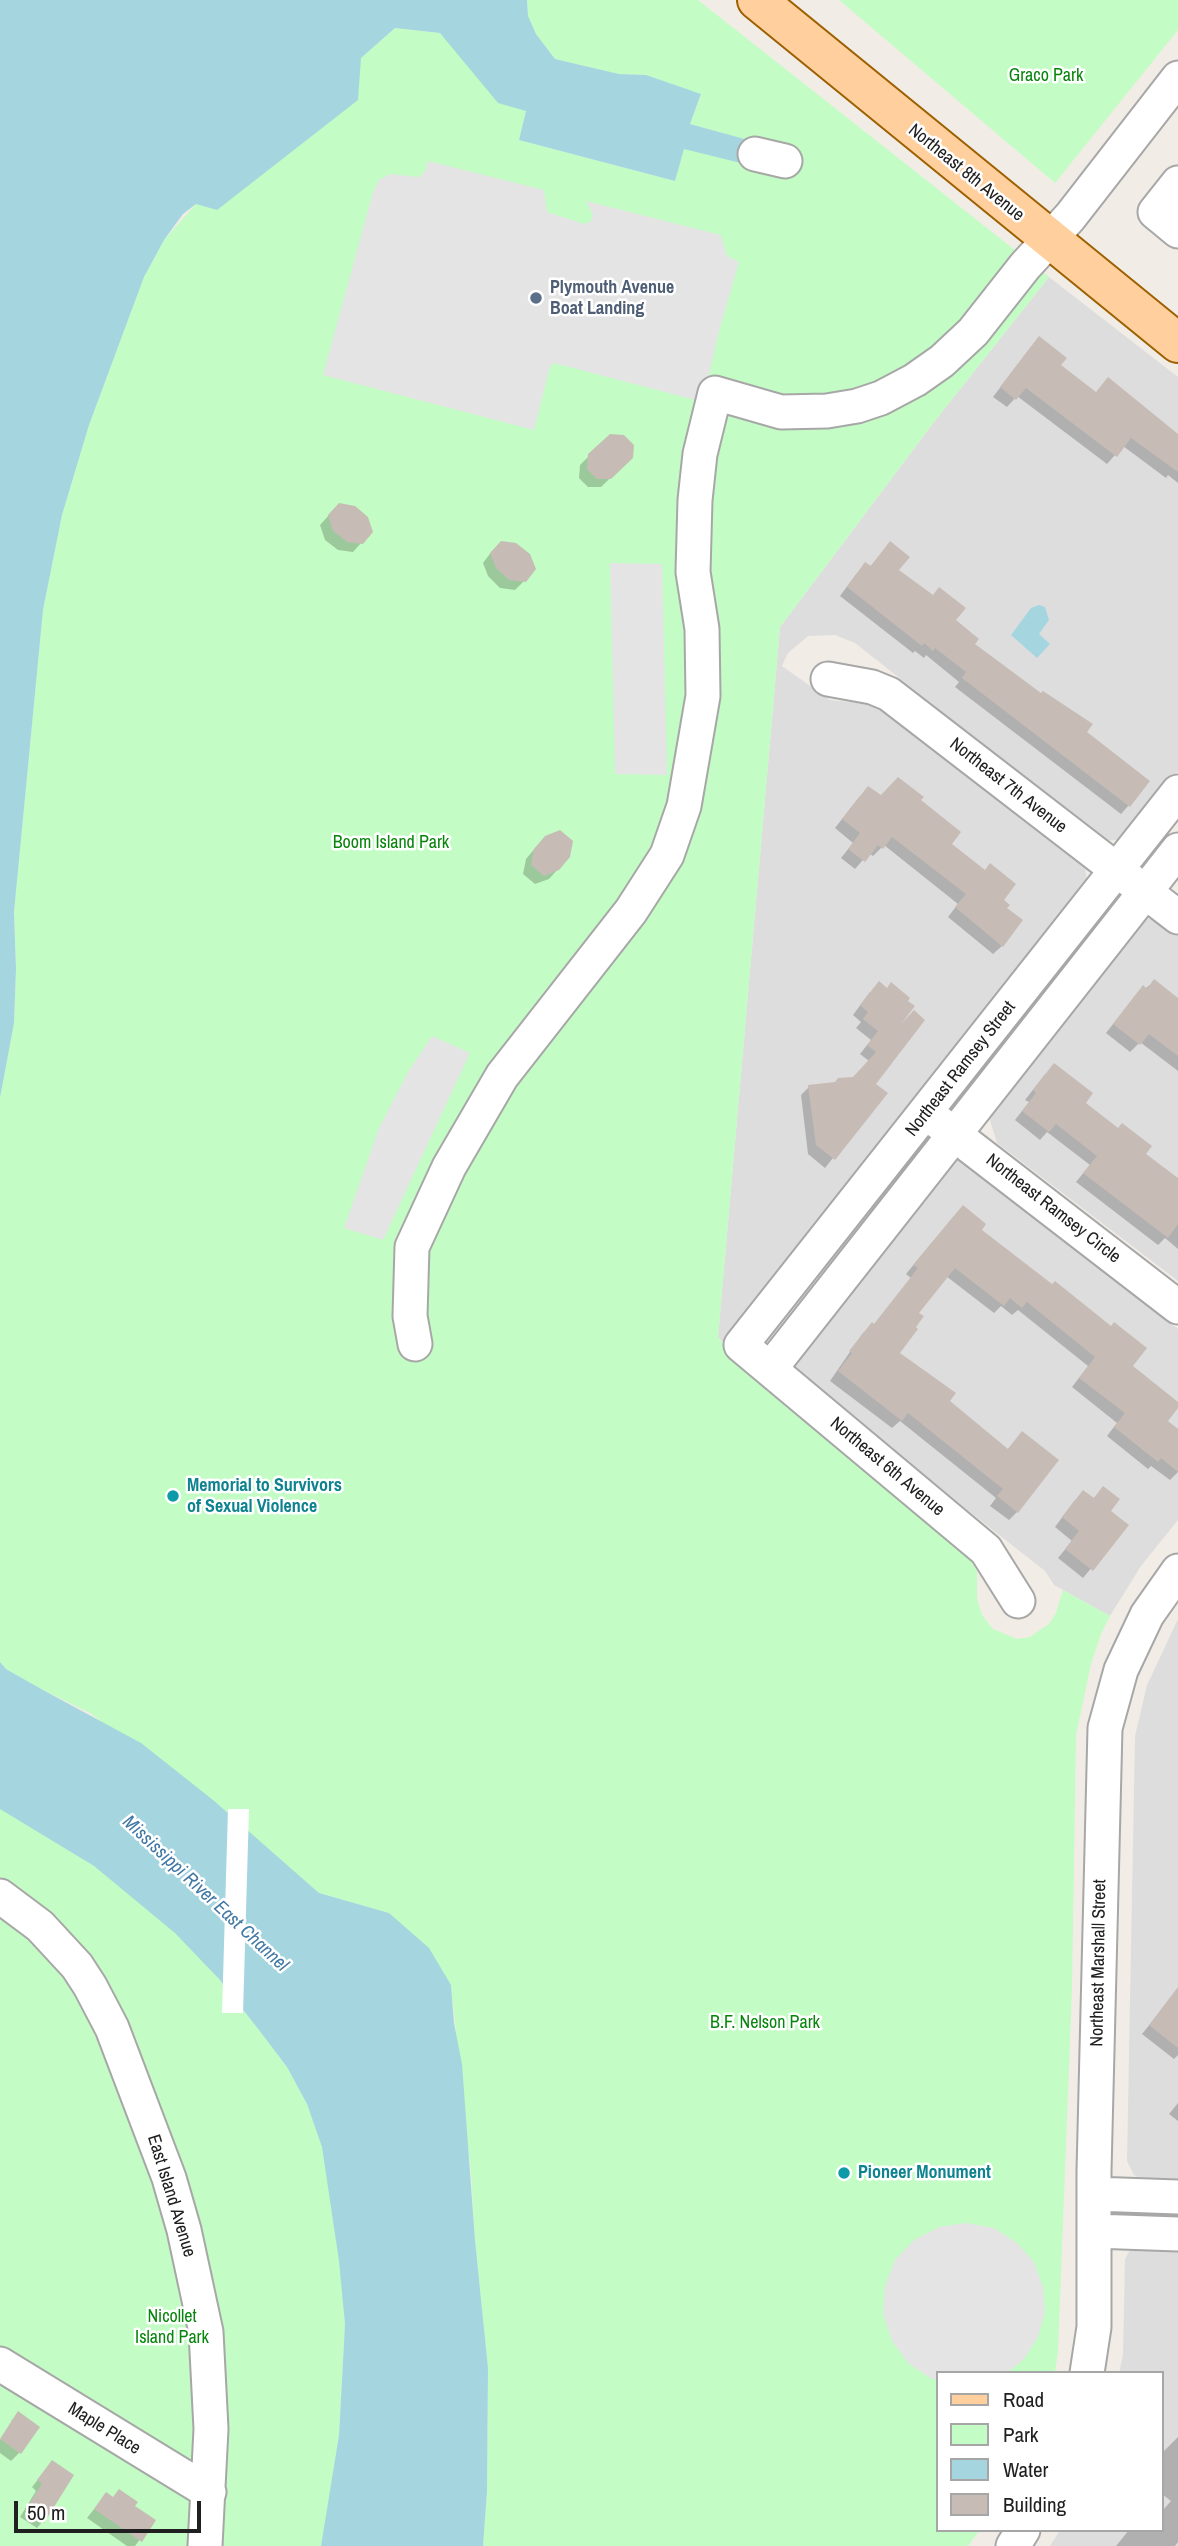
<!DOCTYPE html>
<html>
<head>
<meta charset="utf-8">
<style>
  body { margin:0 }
  #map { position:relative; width:1178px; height:2546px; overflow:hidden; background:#f1ede6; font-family:"Archivo Narrow",sans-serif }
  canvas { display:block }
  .legend { position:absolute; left:936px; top:2371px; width:228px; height:161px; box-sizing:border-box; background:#fff; border:2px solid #a6a6a6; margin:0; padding:9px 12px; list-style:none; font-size:21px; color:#202020 }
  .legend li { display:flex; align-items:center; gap:14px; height:35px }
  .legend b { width:35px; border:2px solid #a6a6a6 }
  .scale { position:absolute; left:14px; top:2501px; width:187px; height:32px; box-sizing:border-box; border:4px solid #202020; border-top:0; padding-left:9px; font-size:21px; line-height:24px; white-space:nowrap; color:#202020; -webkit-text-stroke:5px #fff; paint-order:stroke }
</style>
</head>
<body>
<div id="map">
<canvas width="1178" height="2546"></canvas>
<ul class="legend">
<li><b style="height:9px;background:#ffd09d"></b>Road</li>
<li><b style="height:19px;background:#c3fcc4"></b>Park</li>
<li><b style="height:19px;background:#a5d6e0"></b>Water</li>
<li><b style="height:19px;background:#c6bcb5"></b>Building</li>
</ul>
<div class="scale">50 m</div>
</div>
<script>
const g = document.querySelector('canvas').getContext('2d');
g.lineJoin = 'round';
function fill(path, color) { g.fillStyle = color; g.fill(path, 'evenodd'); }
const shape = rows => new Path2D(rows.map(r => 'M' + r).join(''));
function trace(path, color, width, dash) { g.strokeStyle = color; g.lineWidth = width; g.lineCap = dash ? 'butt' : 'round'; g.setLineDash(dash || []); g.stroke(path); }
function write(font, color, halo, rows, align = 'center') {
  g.font = font + ' "Archivo Narrow",sans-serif'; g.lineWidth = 5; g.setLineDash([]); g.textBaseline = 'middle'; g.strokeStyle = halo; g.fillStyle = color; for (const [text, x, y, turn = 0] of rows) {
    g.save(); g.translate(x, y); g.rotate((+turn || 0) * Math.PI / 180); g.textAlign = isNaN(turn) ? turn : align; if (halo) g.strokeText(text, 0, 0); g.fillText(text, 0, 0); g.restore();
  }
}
fill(shape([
  [1049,277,1178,377,1178,771,1125,839,1106,841,855,643,835,635,808,636,788,653,782,666,830,700,872,704,1085,869,1089,891,724,1344,718,1337,780,627,934,422],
  [1154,918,1178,936,1178,1281,997,1143,987,1111,1138,920],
  [964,1158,1178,1329,1178,1520,1141,1566,1110,1616,1054,1585,1045,1571,794,1374,792,1359,944,1162],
  [1178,1619,1178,2181,1145,2181,1134,2175,1127,2161,1135,1736,1147,1685],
  [1178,2245,1178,2546,1050,2546,1060,2530,1162,2530,1162,2373,1119,2373,1123,2355,1125,2259,1131,2248]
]), '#dedddd');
fill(shape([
  [527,0,698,0,1049,277,934,422,780,627,718,1337,733,1356,970,1559,977,1571,977,1598,982,1615,993,1629,1017,1639,1030,1637,1049,1624,1056,1613,1063,1590,1110,1616,1101,1634,1091,1664,1076,1735,1072,1989,1058,2351,1055,2373,938,2373,938,2530,980,2530,968,2546,483,2546,487,2492,488,2368,475,2240,471,2174,451,1985,389,1913,319,1893,269,1850,90,1713,43,1690,6,1669,0,1662,0,1098,14,1023,16,969,14,912,43,610,62,515,89,425,144,277,164,240,196,204,395,28,440,33,526,111,519,140,675,181,684,149,758,143,690,124,701,95,646,75,619,74,555,59,536,34,528,16],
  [839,0,1178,0,1178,30,1055,183],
  [0,1808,94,1866,176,1932,219,1979,262,2034,287,2067,307,2104,323,2147,340,2261,345,2324,339,2434,322,2546,0,2546]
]), '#c3fcc4');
fill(shape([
  [428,161,544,190,547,212,584,224,591,221,593,215,586,201,721,235,727,256,739,262,718,335,703,402,554,363,550,367,534,430,323,375,373,192,379,180,390,174,419,177,425,171],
  [610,563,662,564,667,775,615,774],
  [432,1036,470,1053,383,1240,344,1228,379,1128,408,1072],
  [966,2223,994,2228,1017,2243,1034,2262,1043,2287,1045,2312,1038,2337,1024,2359,1007,2373,938,2373,938,2380,930,2378,908,2363,892,2341,883,2314,885,2286,895,2260,914,2240,939,2227]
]), '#e4e4e4');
fill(shape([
  [0,0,527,0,528,16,536,34,555,59,619,74,646,75,701,94,690,124,759,143,753,166,684,149,675,181,519,140,526,111,498,103,440,33,395,28,361,58,358,100,217,210,196,204,183,214,164,240,144,277,89,425,62,515,43,610,14,912,16,969,14,1023,0,1098],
  [1039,605,1045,607,1049,620,1039,634,1050,644,1037,658,1011,635,1031,608],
  [0,1662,6,1669,43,1690,141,1743,213,1800,319,1893,389,1913,429,1948,451,1985,454,2023,462,2064,475,2240,488,2368,487,2492,483,2546,321,2546,339,2435,345,2324,339,2261,322,2147,307,2104,287,2067,262,2034,219,1979,175,1933,94,1866,0,1809]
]), '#a5d6e0');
fill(shape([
  [228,1809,249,1809,243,2013,222,2013]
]), '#fff');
fill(shape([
  [1031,347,1095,394,1178,437,1178,483,1168,475,1166,478,1123,446,1107,464,1017,396,1007,407,993,397],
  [589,456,631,458,601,487,588,487,579,478,580,465],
  [330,514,361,543,353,552,338,550,325,540,320,525],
  [890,543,897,571,954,621,973,644,1085,732,1129,805,1121,814,955,687,959,682,926,655,924,658,915,651,913,653,840,596,857,573,869,568],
  [492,551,524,581,515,590,500,588,488,576,483,563],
  [860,796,919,800,949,844,1001,900,1002,946,993,954,948,917,958,904,884,845,873,856,869,853,855,869,841,858,853,843,835,828],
  [536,847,558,869,549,879,535,884,523,874,526,859],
  [1154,982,1178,1000,1178,1071,1140,1042,1130,1052,1106,1033,1135,996],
  [870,992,898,1025,873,1084,885,1093,825,1168,808,1154,801,1095,809,1087,835,1084,853,1079,869,1061,860,1054,871,1040,856,1028,861,1022,853,1015],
  [1046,1073,1178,1180,1178,1249,1165,1238,1158,1245,1076,1182,1090,1165,1047,1132,1040,1140,1015,1120,1029,1102,1025,1100],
  [954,1216,979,1230,1130,1367,1178,1405,1165,1421,1178,1431,1178,1472,1170,1480,1151,1466,1148,1469,1107,1436,1117,1423,1072,1387,1088,1366,1018,1310,1012,1315,1001,1306,994,1313,946,1276,917,1313,897,1353,948,1402,1007,1450,1022,1433,1017,1512,1009,1520,990,1506,996,1498,900,1421,892,1428,830,1381,863,1333,873,1326,911,1278,906,1274],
  [1103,1488,1108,1511,1126,1526,1083,1578,1058,1558,1072,1541,1055,1527,1075,1500,1093,1499],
  [1170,2000,1178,2006,1178,2055,1174,2059,1142,2034],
  [1178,2103,1178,2121,1169,2114],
  [18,2414,20,2452,11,2461,0,2453,0,2440,13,2421,11,2421],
  [1178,2437,1178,2542,1175,2546,1116,2546,1129,2530,1162,2530,1162,2511,1171,2501,1162,2494,1162,2453],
  [52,2462,43,2521,37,2528,20,2517,36,2491,32,2487],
  [106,2494,154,2521,135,2546,127,2546,87,2518]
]), '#0003');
fill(shape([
  [1039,336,1067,358,1061,365,1096,392,1108,377,1178,434,1178,472,1131,438,1117,457,1026,388,1016,400,1000,387],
  [610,434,624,435,634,445,633,458,611,479,597,479,587,469,588,454],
  [339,503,355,506,368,517,373,532,363,544,347,542,333,531,328,515],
  [501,541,516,543,530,554,536,569,526,582,509,580,496,568,490,553],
  [890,541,910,557,899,570,933,595,939,587,966,608,956,620,979,639,975,644,1041,693,1043,691,1093,724,1087,732,1150,781,1130,807,962,678,966,672,935,648,933,651,924,643,922,646,847,587,865,562,871,566],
  [898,777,924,797,921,800,961,832,952,844,985,870,990,863,1016,884,1004,900,1010,905,1007,908,1023,920,1003,947,955,907,966,894,892,837,883,849,878,845,865,862,848,849,860,833,842,819,868,786,881,795],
  [560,830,573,841,570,857,559,870,544,876,531,865,534,849,545,836],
  [1154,979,1178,998,1178,1056,1149,1034,1140,1045,1113,1024,1143,985,1147,989],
  [879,981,887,988,891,982,910,998,908,1001,915,1006,901,1024,914,1010,925,1020,876,1084,888,1093,835,1160,816,1145,808,1085,835,1082,838,1078,853,1077,876,1052,867,1045,878,1031,863,1019,868,1012,860,1005],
  [1054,1063,1093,1093,1086,1103,1118,1128,1122,1123,1152,1146,1146,1154,1178,1178,1178,1224,1168,1238,1083,1173,1097,1156,1056,1124,1049,1132,1022,1111,1036,1093,1033,1090],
  [963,1205,986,1224,982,1230,1052,1284,1055,1281,1111,1326,1114,1322,1147,1348,1133,1366,1178,1402,1178,1408,1168,1421,1178,1429,1178,1472,1161,1458,1158,1462,1114,1427,1125,1413,1079,1378,1095,1357,1027,1302,1022,1308,1010,1298,1004,1306,955,1268,919,1313,924,1316,916,1327,918,1329,900,1353,956,1393,950,1401,1008,1449,1022,1431,1059,1460,1018,1513,997,1496,1003,1489,908,1413,902,1421,838,1371,852,1353,849,1351,872,1322,874,1324,918,1268,913,1265],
  [1103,1486,1120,1499,1111,1511,1129,1525,1093,1571,1065,1549,1079,1531,1062,1517,1083,1490,1094,1498],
  [1178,1987,1178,2048,1149,2025],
  [18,2411,40,2427,21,2454,0,2439],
  [52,2460,74,2475,44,2523,25,2510,42,2484,37,2480],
  [119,2489,138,2502,135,2506,156,2520,142,2542,94,2509,106,2492,113,2497]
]), '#c6bcb5');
const minor = shape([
  [755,154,785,161],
  [1178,183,1155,212,1178,231],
  [828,679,872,687,889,694,1178,917],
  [937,1121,1178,1307],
  [415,1344,410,1316,412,1247,449,1167,502,1076,631,911,667,855,684,806,703,696,702,629,693,572,695,500,700,454,715,393,781,412,827,411,857,406,881,398,915,380,942,361,973,332,1025,266,1070,217,1178,78],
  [770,1369,1178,850],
  [1018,1601,986,1550,741,1345,1178,792],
  [0,1896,40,1926,77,1966,90,1986,112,2028,169,2178,184,2230,206,2332,211,2429,205,2546],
  [1094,2194,1178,2197],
  [1094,2231,1178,2234],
  [0,2364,209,2492],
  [1087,2373,1094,2327,1094,2171,1105,1728,1121,1670,1147,1615,1178,1571],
  [1013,2546,1023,2530]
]);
const major = shape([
  [757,0,1178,343]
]);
trace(minor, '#a7a7a7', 37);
trace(major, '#9c6000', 42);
trace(minor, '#fff', 33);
trace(major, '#ffd09d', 38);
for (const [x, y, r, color] of [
  [536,298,7,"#5c6f8a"],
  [173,1496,7,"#0f9aa8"],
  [844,2173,7,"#0f9aa8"]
]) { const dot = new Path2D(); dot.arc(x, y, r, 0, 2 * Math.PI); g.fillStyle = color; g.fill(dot); trace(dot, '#fff', 2.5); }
write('18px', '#07850c', '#fff', [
  ["Graco Park",1046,76],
  ["Boom Island Park",391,843],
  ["B.F. Nelson Park",765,2023],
  ["Nicollet",172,2317],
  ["Island Park",172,2338]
]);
write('18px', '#202020', '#fff', [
  ["Northeast 8th Avenue",966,173,39],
  ["Northeast 7th Avenue",1008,786,38],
  ["Northeast Ramsey Street",961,1069,-52],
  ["Northeast Ramsey Circle",1053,1209,38],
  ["Northeast 6th Avenue",887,1467,40],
  ["Northeast Marshall Street",1099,1963,-89],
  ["East Island Avenue",171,2196,73],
  ["Maple Place",104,2429,32]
]);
write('bold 18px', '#4e5e75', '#fff', [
  ["Plymouth Avenue",550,288],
  ["Boat Landing",550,309]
], 'left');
write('bold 18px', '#0d838f', '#fff', [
  ["Memorial to Survivors",187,1486],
  ["of Sexual Violence",187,1507],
  ["Pioneer Monument",858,2173]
], 'left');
write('italic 19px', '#4278a4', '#fff', [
  ["Mississippi River East Channel",205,1894,43]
]);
</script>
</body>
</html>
